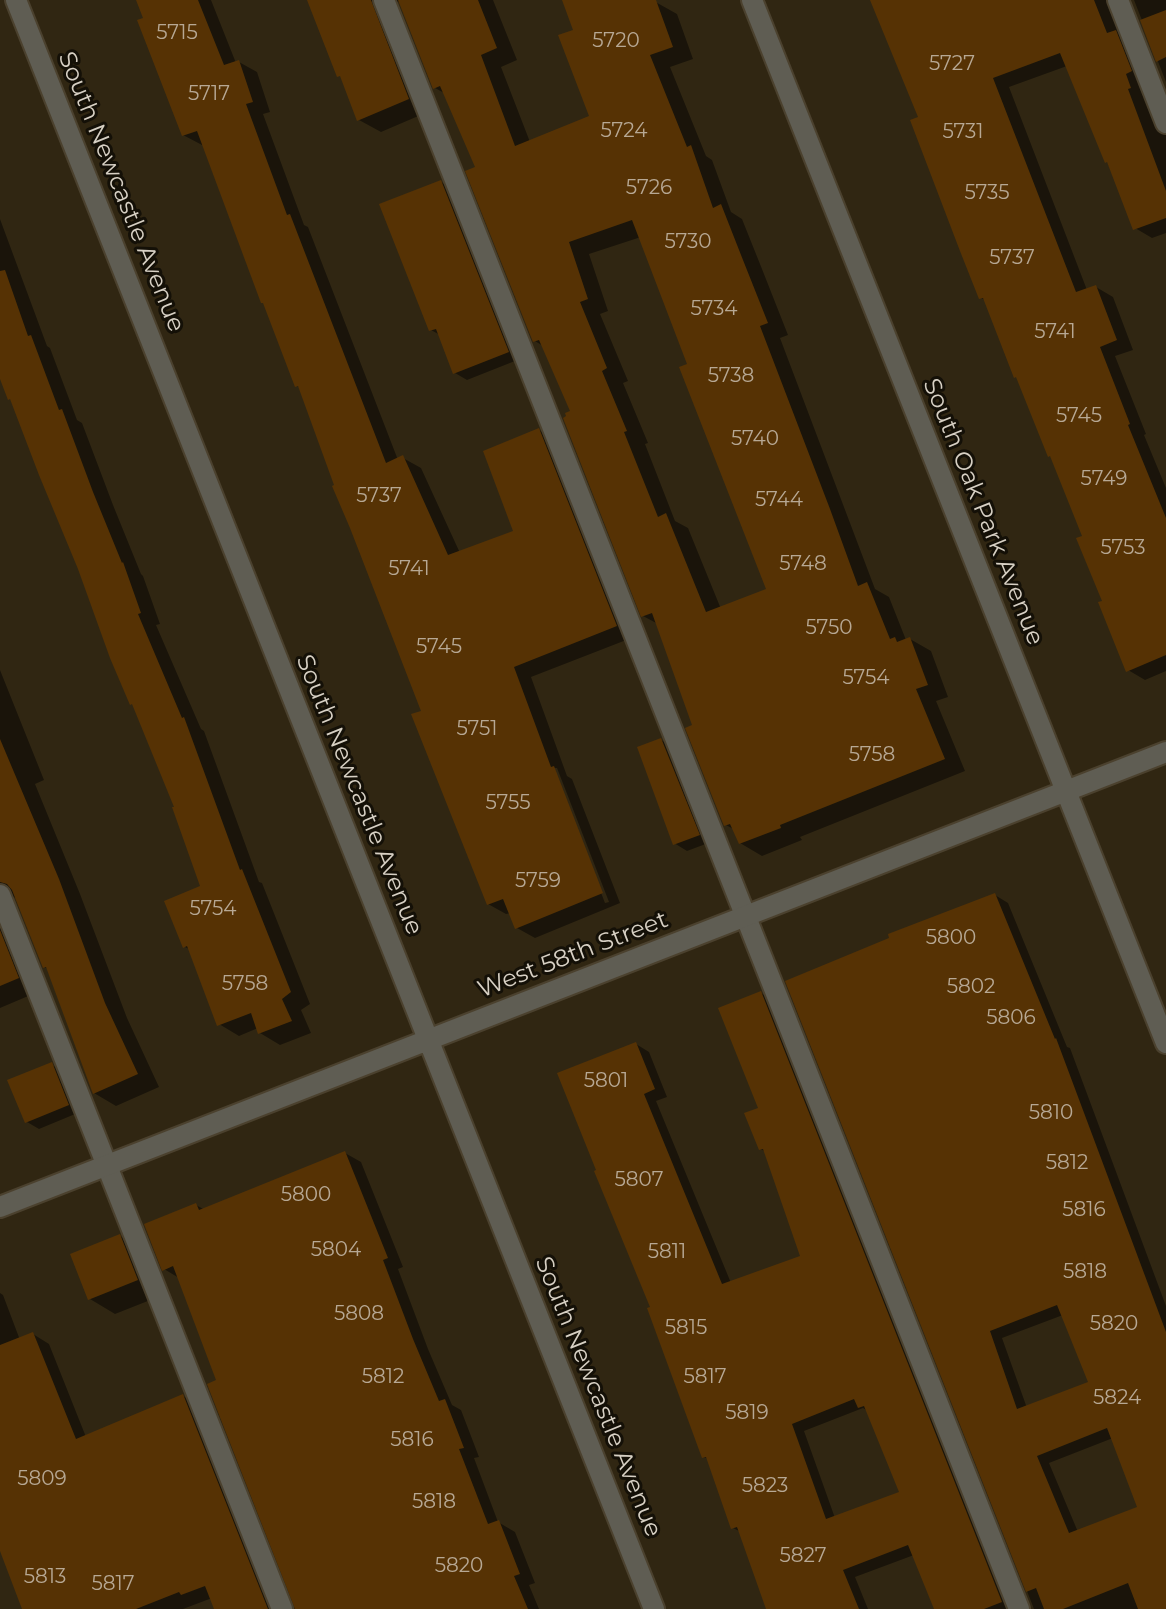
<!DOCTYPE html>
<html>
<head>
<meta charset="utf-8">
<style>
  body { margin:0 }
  canvas { display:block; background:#302612 }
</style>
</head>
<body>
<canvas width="1166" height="1609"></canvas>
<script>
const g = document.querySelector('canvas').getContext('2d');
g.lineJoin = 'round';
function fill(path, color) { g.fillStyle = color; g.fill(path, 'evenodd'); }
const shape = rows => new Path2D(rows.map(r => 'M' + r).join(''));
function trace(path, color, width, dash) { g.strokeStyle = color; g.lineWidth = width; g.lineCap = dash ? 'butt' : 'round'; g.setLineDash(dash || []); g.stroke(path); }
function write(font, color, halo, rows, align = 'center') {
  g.font = font + ' Montserrat,sans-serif'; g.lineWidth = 6; g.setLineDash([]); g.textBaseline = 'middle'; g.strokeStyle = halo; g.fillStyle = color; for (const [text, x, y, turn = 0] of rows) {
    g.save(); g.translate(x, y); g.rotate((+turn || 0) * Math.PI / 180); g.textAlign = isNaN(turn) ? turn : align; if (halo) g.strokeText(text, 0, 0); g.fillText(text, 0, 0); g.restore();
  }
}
fill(shape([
  [138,0,211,0,236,63,239,62,257,72,270,112,263,114,304,225,308,227,398,460,403,458,421,468,460,553,516,532,539,430,557,440,634,637,531,677,567,776,572,779,620,903,535,938,517,928,511,913,506,914,488,904,423,712,301,388,297,386,204,144,202,145,183,135],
  [553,768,557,768,609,902,605,903],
  [309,0,493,0,517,60,501,67,530,142,591,118,576,31,564,0,652,0,677,14,693,59,670,67,706,156,712,160,731,212,742,219,762,269,788,335,780,338,875,589,889,597,906,640,910,639,931,651,948,697,936,701,965,771,800,837,802,840,762,856,740,843,735,830,726,825,694,726,658,624,643,616,572,412,543,346,535,341,477,168,446,94,435,88,400,0,395,5,430,111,381,132,359,120],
  [641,237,690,365,768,590,721,609,688,528,675,521,645,444,648,443,623,383,628,381,600,314,608,311,589,254],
  [873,0,1127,0,1166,127,1166,233,1152,238,1135,228,1067,66,1009,87,1087,290,1096,287,1113,297,1133,350,1115,356,1146,434,1144,435,1166,488,1166,671,1145,680,1128,670,1084,537,987,301,981,298,920,118],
  [1134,0,1166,0,1166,82],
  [441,182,453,190,520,359,467,380,455,373,440,335,431,330],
  [0,219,47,346,50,348,77,420,82,423,113,505,141,574,143,576,160,624,156,625,201,729,204,731,259,882,262,883,310,1004,301,1010,311,1033,280,1045,260,1033,258,1028,239,1036,219,1024,191,950,185,947,203,887,176,808,0,373],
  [0,670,44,780,35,784,80,894,127,1018,159,1087,116,1106,94,1093,48,969,44,967,16,896,11,900,40,991,0,1008],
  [661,740,674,747,711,842,687,851,674,843],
  [995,895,1008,903,1067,1047,1070,1048,1166,1306,1166,1609,1034,1609,788,982],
  [1063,1315,1091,1383,1027,1408,1002,1338],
  [1113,1438,1140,1508,1078,1532,1049,1463],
  [761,993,774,1001,1014,1609,936,1609,914,1555,855,1577,868,1609,771,1609,741,1532,733,1528,709,1459,703,1457,653,1308,636,1044,649,1052,667,1097,656,1101,731,1283,802,1257,767,1152,760,1149],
  [863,1408,868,1411,902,1493,835,1518,804,1431],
  [52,1065,64,1072,80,1112,39,1129,27,1122],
  [345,1153,361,1162,403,1267,398,1269,428,1349,452,1405,461,1410,479,1457,474,1458,498,1522,515,1532,535,1583,529,1585,539,1609,307,1609,179,1278,164,1269,196,1205,205,1210],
  [120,1236,145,1251,163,1295,115,1314,90,1299],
  [0,1293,3,1295,20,1340,33,1334,49,1344,86,1437,183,1396,199,1405,279,1609,216,1609,212,1598,183,1609,25,1609,0,1544]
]), '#0007');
fill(shape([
  [136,0,198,0,224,65,239,60,253,102,246,104,287,215,290,214,386,463,403,455,448,555,513,531,483,451,539,428,617,626,514,667,551,767,554,766,603,893,515,929,503,899,487,905,411,714,421,711,350,528,332,486,334,485,298,386,295,387,263,303,261,303,197,131,182,136,137,20,143,18],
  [307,0,371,0,409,99,357,121,340,76,337,77],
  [398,0,478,0,497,48,481,55,515,146,589,116,558,35,573,30,562,0,656,0,673,47,650,55,687,147,691,145,713,208,721,204,741,255,768,323,760,326,830,509,858,586,867,582,890,639,895,637,897,642,910,637,928,685,916,689,945,759,780,825,781,828,739,844,730,824,724,826,685,728,692,725,652,613,641,617,563,418,566,416,565,413,570,411,539,340,533,342,465,171,475,167,440,86,433,89],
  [632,220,687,364,679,367,766,589,706,612,666,513,658,517,624,432,627,431,602,371,607,368,580,302,588,299,569,242],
  [870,0,1094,0,1107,33,1116,30,1132,71,1126,74,1131,88,1128,89,1166,191,1166,218,1133,230,1107,162,1105,163,1060,53,993,78,1076,292,1096,285,1117,340,1100,347,1130,424,1128,425,1166,518,1166,655,1126,672,1098,602,1102,601,1076,538,1082,536,1050,456,1048,457,1016,377,1014,378,983,298,979,299,960,251,910,120,918,117],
  [1166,10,1166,57,1156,62,1140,20],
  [441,180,509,352,453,374,436,329,429,331,379,204],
  [5,270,28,336,31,335,59,410,62,409,93,492,122,563,123,562,141,613,138,614,182,718,184,717,240,870,242,869,291,992,282,999,292,1021,258,1034,251,1013,217,1026,187,946,183,948,164,901,200,886,172,807,174,807,132,704,130,705,110,658,78,569,39,475,10,399,8,400,0,379,0,271],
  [661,738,700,835,673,845,637,747],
  [0,739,59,879,105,1003,138,1074,93,1094,46,967,43,968,12,890,7,884,0,882],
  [995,893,1055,1039,1056,1038,1166,1332,1166,1609,1138,1609,1128,1583,1063,1609,1044,1609,1036,1588,1026,1592,785,981,889,938,888,934],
  [1057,1305,1088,1382,1017,1409,990,1331],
  [1107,1428,1137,1507,1069,1533,1037,1456],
  [0,930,19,978,0,986],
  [761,991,1002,1602,984,1609,934,1609,908,1545,843,1570,859,1609,766,1609,737,1527,731,1529,706,1457,702,1458,647,1308,650,1307,594,1171,596,1170,557,1073,636,1042,655,1089,644,1094,722,1284,800,1256,763,1149,759,1150,744,1113,758,1108,718,1008],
  [854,1399,858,1408,864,1406,899,1492,826,1519,792,1424],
  [52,1062,69,1105,25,1123,7,1080],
  [345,1151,388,1258,383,1260,413,1339,439,1401,445,1399,464,1448,459,1449,488,1524,499,1520,520,1574,514,1576,528,1609,295,1609,207,1384,216,1380,173,1266,162,1271,144,1224,196,1203,199,1210],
  [120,1234,138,1280,88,1300,70,1254],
  [33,1332,76,1439,183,1394,268,1609,214,1609,205,1586,181,1595,179,1592,136,1609,22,1609,0,1551,0,1345]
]), '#563204');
const service = shape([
  [384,0,1019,1609],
  [1118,0,1166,123],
  [0,895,282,1609]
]);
const minor = shape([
  [16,0,654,1609],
  [752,0,1166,1043],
  [0,1207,1166,752]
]);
trace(service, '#4b412e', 24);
trace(minor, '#4b412e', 24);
trace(service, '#5f5d53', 20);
trace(minor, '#5f5d53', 20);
write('20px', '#b7a894', null, [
  ["5715",177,33],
  ["5720",616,41],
  ["5727",952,64],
  ["5717",209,94],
  ["5724",624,131],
  ["5731",963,132],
  ["5726",649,188],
  ["5735",987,193],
  ["5730",688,242],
  ["5737",1012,258],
  ["5734",714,309],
  ["5741",1055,332],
  ["5738",731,376],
  ["5745",1079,416],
  ["5740",755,439],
  ["5749",1104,479],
  ["5737",379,496],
  ["5744",779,500],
  ["5753",1123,548],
  ["5748",803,564],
  ["5741",409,569],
  ["5750",829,628],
  ["5745",439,647],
  ["5754",866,678],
  ["5751",477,729],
  ["5758",872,755],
  ["5755",508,803],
  ["5759",538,881],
  ["5754",213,909],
  ["5800",951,938],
  ["5758",245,984],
  ["5802",971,987],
  ["5806",1011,1018],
  ["5801",606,1081],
  ["5810",1051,1113],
  ["5812",1067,1163],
  ["5807",639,1180],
  ["5800",306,1195],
  ["5816",1084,1210],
  ["5804",336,1250],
  ["5811",667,1252],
  ["5818",1085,1272],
  ["5808",359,1314],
  ["5820",1114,1324],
  ["5815",686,1328],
  ["5812",383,1377],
  ["5817",705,1377],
  ["5824",1117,1398],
  ["5819",747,1413],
  ["5816",412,1440],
  ["5809",42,1479],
  ["5823",765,1486],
  ["5818",434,1502],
  ["5827",803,1556],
  ["5820",459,1566],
  ["5813",45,1577],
  ["5817",113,1584]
]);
write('24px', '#d7d0c4', '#141007', [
  ["South Newcastle Avenue",121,192,68],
  ["South Oak Park Avenue",983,512,68],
  ["South Newcastle Avenue",359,795,68],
  ["West 58th Street",573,955,-21],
  ["South Newcastle Avenue",598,1397,68]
]);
</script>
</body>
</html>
